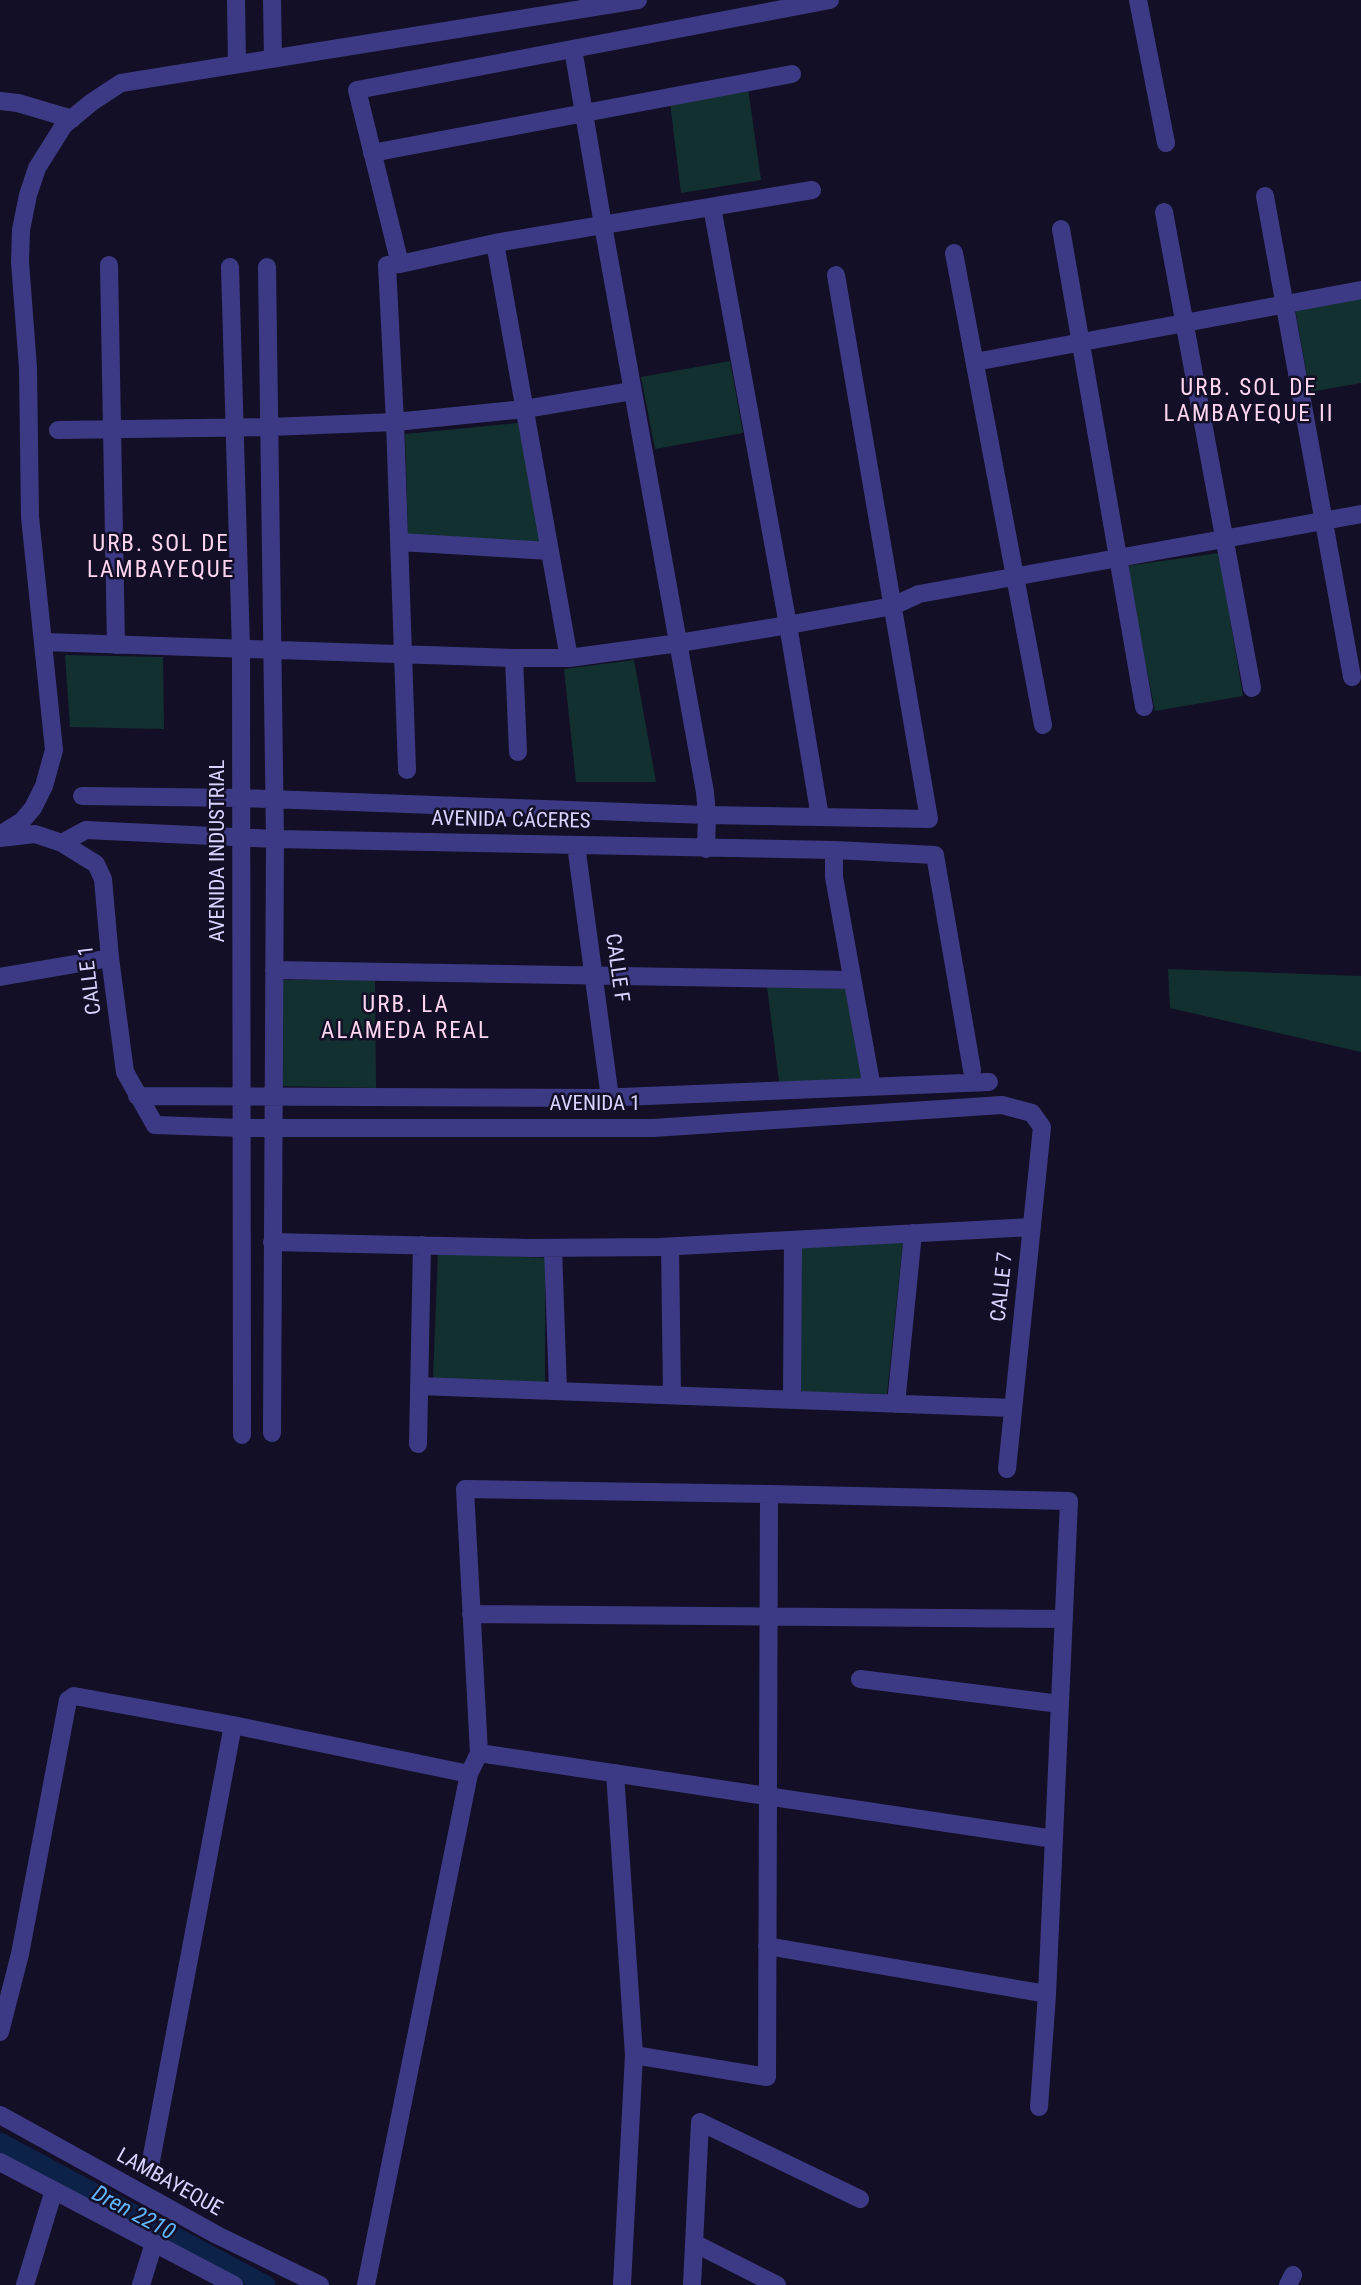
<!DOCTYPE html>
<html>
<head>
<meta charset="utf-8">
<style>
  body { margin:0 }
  canvas { display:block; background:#130f26 }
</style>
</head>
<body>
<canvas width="1361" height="2285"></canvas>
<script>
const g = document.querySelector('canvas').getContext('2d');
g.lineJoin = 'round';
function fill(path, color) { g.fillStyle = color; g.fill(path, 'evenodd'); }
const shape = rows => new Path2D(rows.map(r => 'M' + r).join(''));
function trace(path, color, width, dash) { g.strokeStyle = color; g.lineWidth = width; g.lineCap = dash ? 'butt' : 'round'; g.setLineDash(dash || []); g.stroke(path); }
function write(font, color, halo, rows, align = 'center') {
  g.font = font + ' "Roboto Condensed",sans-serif'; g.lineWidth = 5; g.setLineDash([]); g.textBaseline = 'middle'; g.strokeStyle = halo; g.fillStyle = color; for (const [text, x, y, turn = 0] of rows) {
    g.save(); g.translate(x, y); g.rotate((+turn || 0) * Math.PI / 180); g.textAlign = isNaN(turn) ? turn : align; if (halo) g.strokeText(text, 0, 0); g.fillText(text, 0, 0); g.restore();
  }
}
fill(shape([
  [748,88,761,180,681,193,670,102],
  [1361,297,1361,383,1310,392,1295,309],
  [730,361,743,433,655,449,641,377],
  [518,423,541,542,408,536,405,434],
  [1219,553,1243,696,1155,711,1126,566],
  [65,655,163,657,164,729,70,727],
  [634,660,656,782,576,782,564,669],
  [1168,969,1361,976,1361,1052,1170,1008],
  [280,980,375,980,376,1088,280,1086],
  [767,987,846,989,862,1083,780,1089],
  [903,1241,887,1394,801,1392,800,1246],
  [438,1253,545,1258,545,1383,433,1378]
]), '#12302f');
trace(shape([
  [0,2142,266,2285]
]), '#0c2248', 19);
trace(shape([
  [236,0,237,64],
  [272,0,273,58],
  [1138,0,1166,143],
  [573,49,603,225,705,792,707,815,706,849],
  [0,101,18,103,72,119],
  [372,153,792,74],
  [1265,196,1352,677],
  [712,207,788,625,820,817],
  [1164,212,1252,688],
  [1061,229,1144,707],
  [495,243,569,658],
  [954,253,1043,725],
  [400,264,357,90,830,0],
  [109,265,116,645],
  [230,267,241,649,242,1435],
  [267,267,275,839,272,1433],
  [975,362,1361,290],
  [58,430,270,427,395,422,525,409,632,391],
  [400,542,550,551],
  [44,642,514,658,569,658,679,643,788,625,893,606,919,594,1361,514],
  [514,658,518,752],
  [407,770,395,422,387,265,400,264,495,243,812,190],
  [82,796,242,798,707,815,929,819,836,275],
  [0,835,22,821,33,808,44,786,54,750,30,517,28,368,20,262,21,230,28,195,37,168,64,125,92,102,121,83,638,0],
  [0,838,35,834,62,843,96,864,103,879,110,958,125,1072,155,1125,242,1128,653,1128,1002,1105,1032,1113,1042,1127,1007,1469],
  [62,843,86,830,275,839,834,850,935,855,972,1070],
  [576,845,610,1098],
  [834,850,834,877,870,1077],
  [274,970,852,980],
  [0,977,110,958],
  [137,1096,597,1098,989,1082],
  [272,1242,531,1248,660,1247,1032,1227],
  [670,1247,672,1395],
  [553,1248,558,1391],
  [419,1386,1013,1408],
  [792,1400,793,1240],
  [896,1404,913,1233],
  [418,1444,422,1245],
  [471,1614,1064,1619],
  [860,1679,1060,1704],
  [479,1753,1054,1839],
  [615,1773,634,2055,622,2285],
  [767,1946,1047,1994],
  [0,2032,20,1954,68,1700,74,1696,233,1725,469,1774],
  [634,2055,767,2077,769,1494],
  [0,2115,217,2235,320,2285],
  [0,2162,234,2285],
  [150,2166,233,1725],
  [694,2243,777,2285],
  [25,2285,54,2190],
  [141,2285,154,2243],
  [366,2285,469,1774,479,1753,465,1489,769,1494,1069,1501,1047,1994,1039,2107],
  [692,2285,700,2122,860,2199],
  [1288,2285,1293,2275]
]), '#3d3a85', 18);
write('21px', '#d9d4ff', '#130f26', [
  ["AVENIDA CÁCERES",511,821,1],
  ["AVENIDA INDUSTRIAL",219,851,-90],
  ["CALLE F",616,968,82],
  ["CALLE 1",91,980,-97],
  ["AVENIDA 1",595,1105],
  ["CALLE 7",1003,1287,-84],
  ["LAMBAYEQUE",169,2183,29]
]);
g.letterSpacing = '2px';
write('23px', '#ffd6f0', '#130f26', [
  ["URB. SOL DE",1249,389],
  ["LAMBAYEQUE II",1249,415],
  ["URB. SOL DE",161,545],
  ["LAMBAYEQUE",161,571],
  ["URB. LA",406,1006],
  ["ALAMEDA REAL",406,1032]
]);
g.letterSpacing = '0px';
write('italic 23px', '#62b6ff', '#130f26', [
  ["Dren 2210",133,2214,28]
]);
</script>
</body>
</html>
